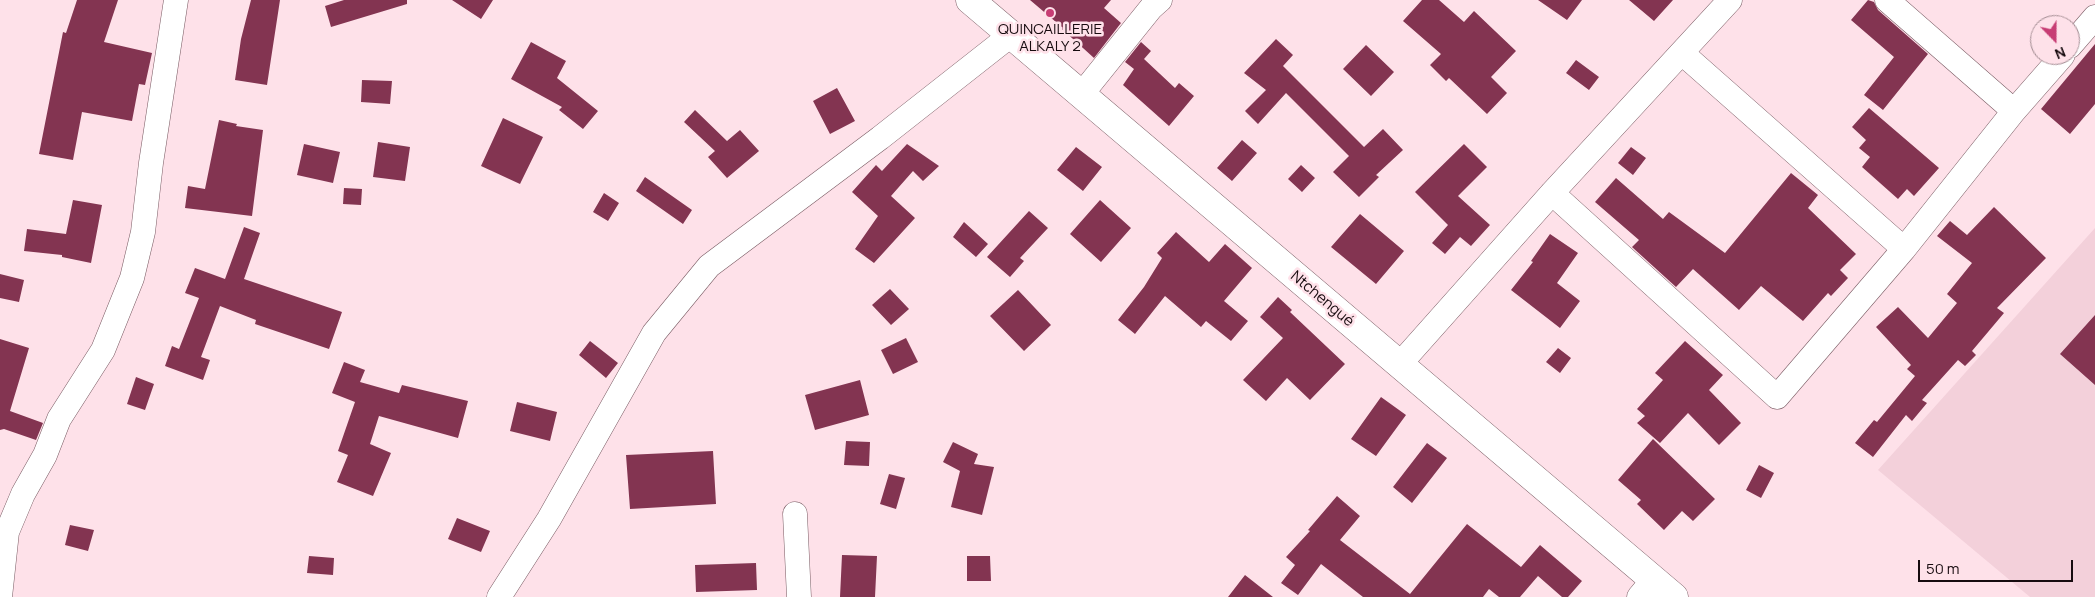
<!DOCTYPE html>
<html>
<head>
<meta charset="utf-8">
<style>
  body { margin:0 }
  #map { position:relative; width:2095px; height:597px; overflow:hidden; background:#fee1e9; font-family:Manrope,sans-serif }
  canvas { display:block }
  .north { position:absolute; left:2030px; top:15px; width:50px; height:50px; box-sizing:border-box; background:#fee1e9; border:1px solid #a28b92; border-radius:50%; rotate:158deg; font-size:14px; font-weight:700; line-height:20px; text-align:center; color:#170b0f }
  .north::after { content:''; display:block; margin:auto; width:18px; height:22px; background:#c73d74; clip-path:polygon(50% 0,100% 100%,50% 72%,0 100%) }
  .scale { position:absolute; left:1918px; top:560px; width:155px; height:22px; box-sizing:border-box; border:2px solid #170b0f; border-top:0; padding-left:6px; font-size:15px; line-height:18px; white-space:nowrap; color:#170b0f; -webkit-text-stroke:4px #fee1e9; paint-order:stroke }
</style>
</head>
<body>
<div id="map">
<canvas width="2095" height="597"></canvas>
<div class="north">N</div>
<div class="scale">50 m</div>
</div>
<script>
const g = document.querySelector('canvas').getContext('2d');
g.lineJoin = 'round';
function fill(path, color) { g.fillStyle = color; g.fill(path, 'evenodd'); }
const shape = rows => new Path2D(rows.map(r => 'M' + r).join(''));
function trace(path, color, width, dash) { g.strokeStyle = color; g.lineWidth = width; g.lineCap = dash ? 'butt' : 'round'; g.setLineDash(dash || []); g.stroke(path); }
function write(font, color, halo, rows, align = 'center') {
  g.font = font + ' Manrope,sans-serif'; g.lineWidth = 5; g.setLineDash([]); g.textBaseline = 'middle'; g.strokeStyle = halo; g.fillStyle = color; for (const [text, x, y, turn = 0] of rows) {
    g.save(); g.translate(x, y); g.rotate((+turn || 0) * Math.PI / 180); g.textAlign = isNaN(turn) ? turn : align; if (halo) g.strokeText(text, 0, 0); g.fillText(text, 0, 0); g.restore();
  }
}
fill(shape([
  [2095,228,2095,597,2030,597,1878,470]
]), '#f3d0da');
fill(shape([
  [77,0,118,0,104,42,152,53,145,85,139,84,132,121,82,112,73,160,39,154,63,32,66,33],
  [251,0,280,0,267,85,235,80,241,39],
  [344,0,407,0,407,4,331,27,325,6],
  [452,0,493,0,481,19],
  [1030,0,1111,0,1104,8,1121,23,1094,58,1062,29,1063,28],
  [1422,0,1439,0,1464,22,1474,11,1516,51,1491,77,1507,93,1487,114,1449,78,1446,81,1430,65,1441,54,1403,21],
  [1538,0,1582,0,1567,20],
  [1629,0,1673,0,1654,21],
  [1868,0,1874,2,1878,10,1928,54,1883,110,1864,95,1894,57,1851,20],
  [1276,39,1293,55,1283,66,1364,147,1383,129,1403,150,1376,175,1379,177,1359,197,1333,172,1349,156,1286,93,1258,124,1245,111,1266,90,1244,73],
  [531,42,566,61,557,78,598,111,583,129,559,110,562,107,511,79],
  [1141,42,1151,51,1144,59,1175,88,1179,83,1194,96,1169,126,1123,85,1134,69,1125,62],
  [2095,44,2095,104,2070,134,2041,109],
  [1366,45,1394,72,1371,96,1343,69],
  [1576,60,1599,77,1589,90,1566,73],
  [362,80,392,81,390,104,361,102],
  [837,88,855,121,830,134,813,101],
  [1869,108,1939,168,1914,196,1907,189,1898,199,1862,167,1870,157,1859,148,1866,140,1852,127],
  [695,110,727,141,740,130,759,151,727,178,708,157,715,151,684,122],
  [503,118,543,137,520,184,481,166],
  [219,120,237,124,236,126,263,130,252,216,185,208,188,186,205,189],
  [1242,140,1257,153,1232,181,1217,168],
  [378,142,410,147,405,181,373,177],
  [304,144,340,152,333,183,297,175],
  [907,144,939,166,923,181,913,171,891,196,915,218,874,263,855,249,878,216,852,192,876,165,882,171],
  [1464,144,1487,167,1458,196,1490,225,1471,246,1460,237,1445,254,1432,243,1448,225,1415,192],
  [1076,147,1102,167,1083,191,1057,170],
  [1631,147,1646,158,1633,175,1618,163],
  [1301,165,1315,178,1302,192,1288,179],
  [1791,173,1818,195,1808,208,1856,254,1840,270,1848,278,1831,296,1828,293,1803,321,1761,286,1739,310,1693,269,1676,287,1632,247,1639,240,1595,202,1616,178,1663,219,1669,212,1725,253],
  [645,177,692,210,683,224,636,191],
  [344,188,362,189,361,205,343,204],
  [604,193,619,203,608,221,593,212],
  [73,200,102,205,91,263,62,257,62,255,24,251,27,229,66,234],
  [1100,200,1131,228,1101,262,1070,234],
  [1994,207,2046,258,1997,308,2004,313,1972,351,1976,355,1965,366,1958,360,1922,400,1927,403,1912,421,1906,415,1873,457,1855,443,1874,420,1877,422,1915,376,1907,369,1911,365,1876,327,1898,307,1928,338,1957,303,1947,294,1972,263,1937,236,1950,221,1967,235],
  [1029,211,1048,228,1020,258,1024,261,1010,277,987,257],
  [1360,214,1404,251,1376,284,1331,247],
  [964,222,988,244,976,257,953,237],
  [244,227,260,233,244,279,342,312,329,349,255,324,256,320,220,306,201,357,210,360,203,380,165,366,172,346,179,349,199,298,185,293,195,268,225,279],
  [1176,232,1209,262,1225,244,1252,268,1224,301,1248,321,1231,341,1206,321,1201,327,1165,296,1135,334,1118,320,1144,287,1162,258,1157,253],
  [1550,234,1578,253,1557,283,1580,301,1560,328,1511,290,1533,262,1531,261],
  [0,274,24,280,19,302,0,298],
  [890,289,909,309,891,325,872,305],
  [1018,290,1051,325,1024,351,990,316],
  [1278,297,1292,310,1290,312,1345,364,1310,400,1287,378,1266,401,1243,380,1283,338,1260,317],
  [2095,315,2095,385,2060,354],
  [906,338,918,362,893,374,881,350],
  [0,339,29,348,10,411,43,423,36,440,4,429,0,430],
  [590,341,618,363,606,378,579,355],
  [1685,341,1723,375,1709,390,1741,423,1719,445,1688,413,1660,443,1637,423,1645,416,1637,409,1663,380,1655,373],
  [1558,348,1571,358,1560,373,1546,362],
  [344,362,365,370,360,382,399,393,402,385,468,401,458,438,379,416,370,444,391,453,373,496,337,482,348,455,338,451,355,402,332,393],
  [136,377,154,384,145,410,127,404],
  [860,380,869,415,815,430,805,395],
  [1381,397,1406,415,1376,456,1351,439],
  [517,402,557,412,550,441,510,431],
  [1653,439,1715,499,1693,521,1682,511,1664,530,1637,504,1641,500,1618,480],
  [846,441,870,442,869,466,844,465],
  [953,442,978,454,974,464,994,467,982,515,951,507,960,471,943,462],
  [1427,443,1447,458,1412,503,1393,487],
  [713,451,716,504,630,509,626,455],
  [1759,465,1774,473,1761,498,1746,490],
  [889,474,905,478,896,509,880,504],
  [1337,496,1360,516,1340,540,1410,594,1467,524,1521,567,1540,545,1582,581,1568,597,1562,597,1538,576,1520,597,1499,597,1489,589,1483,597,1363,597,1321,564,1298,595,1281,583,1295,565,1286,557,1310,531,1308,530],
  [457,518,490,531,481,552,448,539],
  [70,525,94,530,88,551,65,545],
  [842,555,877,556,875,597,840,597],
  [309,556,334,558,333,575,307,573],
  [967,556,990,556,991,581,967,581],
  [756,563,757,590,696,592,695,565],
  [1245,575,1273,597,1228,597]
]), '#833451');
const minor = shape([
  [1887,0,2014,111],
  [2070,46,2095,17],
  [1682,53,1904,249],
  [1081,95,1151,8,1160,0],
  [1552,193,1777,397,1904,249,2014,111,2063,55],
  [1399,365,1552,193,1730,0],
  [795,514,799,597],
  [0,597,7,532,23,494,45,455,59,419,103,350,132,278,143,232,151,163,176,0],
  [499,597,549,519,654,333,709,266,880,138,1011,35],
  [1639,597,1654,579]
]);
const primary = shape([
  [970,0,1674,597]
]);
trace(minor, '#795b63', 25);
trace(primary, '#795b63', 29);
trace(minor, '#fff', 24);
trace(primary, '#fff', 28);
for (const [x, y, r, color] of [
  [1050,13,5,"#c73d74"]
]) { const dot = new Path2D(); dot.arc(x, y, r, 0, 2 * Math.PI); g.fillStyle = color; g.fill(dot); trace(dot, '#fee1e9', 2); }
write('15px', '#170b0f', '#fee1e9', [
  ["QUINCAILLERIE",1050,30],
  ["ALKALY 2",1050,47]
]);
write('15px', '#170b0f', '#fee1e9', [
  ["Ntchengué",1322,299,40]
]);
</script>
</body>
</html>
